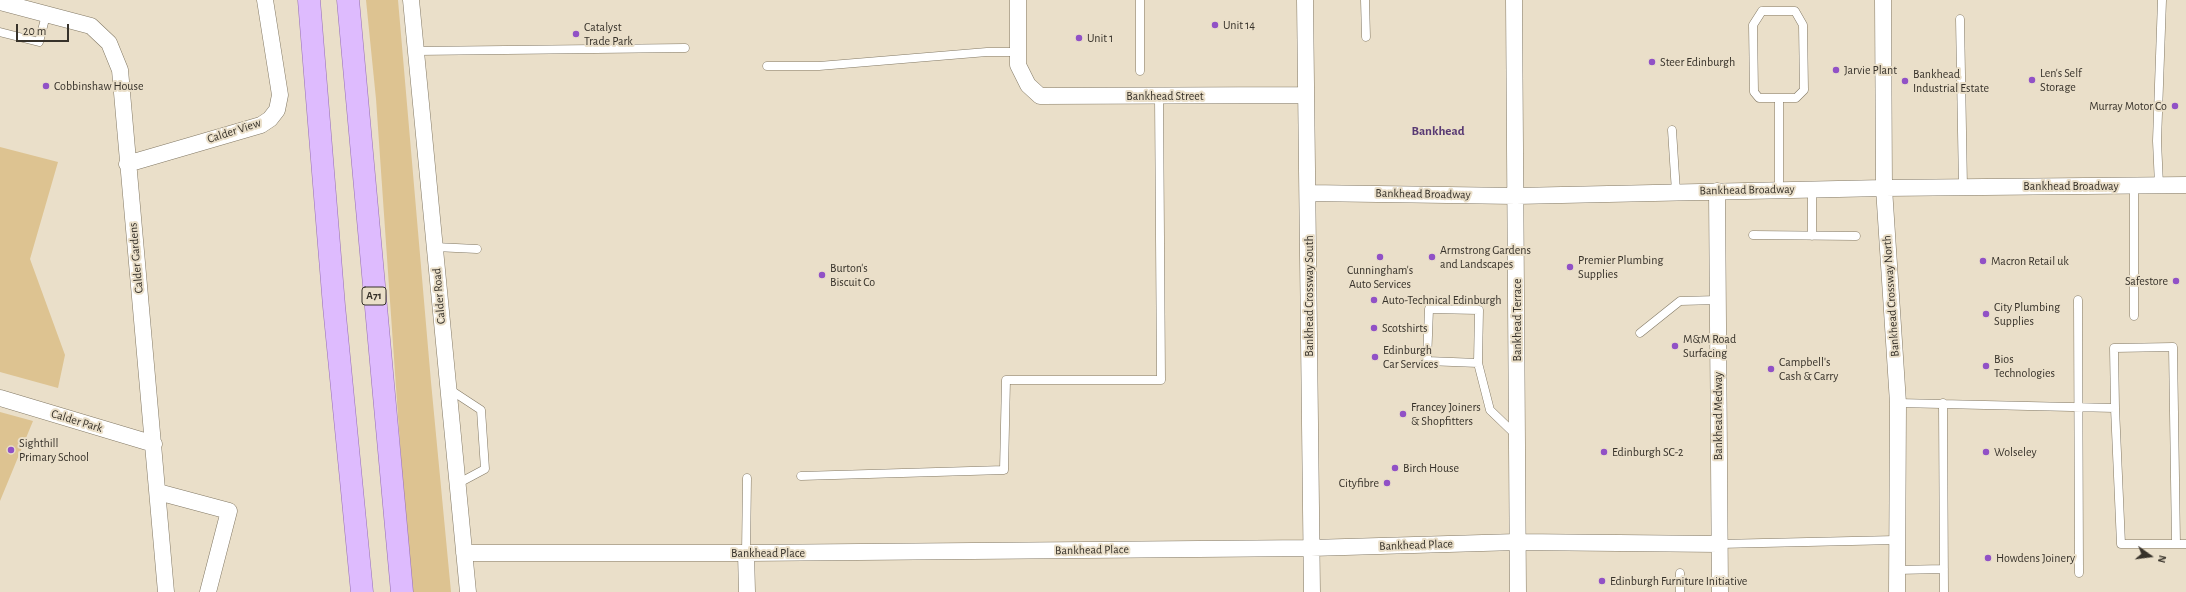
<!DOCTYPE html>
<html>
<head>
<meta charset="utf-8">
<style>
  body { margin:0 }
  #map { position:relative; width:2186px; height:592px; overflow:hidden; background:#eadfc9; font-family:"Alegreya Sans",sans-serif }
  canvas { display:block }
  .north { position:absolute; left:2130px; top:536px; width:40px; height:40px; -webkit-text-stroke:3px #eadfc9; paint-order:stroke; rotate:104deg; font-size:11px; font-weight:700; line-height:16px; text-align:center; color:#37322a }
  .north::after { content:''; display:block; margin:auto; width:14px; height:18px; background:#37322a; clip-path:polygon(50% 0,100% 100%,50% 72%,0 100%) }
  .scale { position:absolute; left:16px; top:24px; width:53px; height:18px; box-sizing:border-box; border:2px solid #37322a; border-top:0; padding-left:5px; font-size:12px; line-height:14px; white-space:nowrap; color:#37322a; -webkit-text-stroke:3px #eadfc9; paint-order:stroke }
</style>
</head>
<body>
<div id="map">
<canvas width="2186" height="592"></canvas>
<div class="north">N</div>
<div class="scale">20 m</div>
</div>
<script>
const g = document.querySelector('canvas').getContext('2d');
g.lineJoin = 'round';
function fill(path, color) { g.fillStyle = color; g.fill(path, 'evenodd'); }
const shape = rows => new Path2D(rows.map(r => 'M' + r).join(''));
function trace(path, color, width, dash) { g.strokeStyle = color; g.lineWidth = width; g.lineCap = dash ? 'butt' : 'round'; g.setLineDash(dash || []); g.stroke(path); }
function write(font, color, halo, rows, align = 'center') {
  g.font = font + ' "Alegreya Sans",sans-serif'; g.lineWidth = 4; g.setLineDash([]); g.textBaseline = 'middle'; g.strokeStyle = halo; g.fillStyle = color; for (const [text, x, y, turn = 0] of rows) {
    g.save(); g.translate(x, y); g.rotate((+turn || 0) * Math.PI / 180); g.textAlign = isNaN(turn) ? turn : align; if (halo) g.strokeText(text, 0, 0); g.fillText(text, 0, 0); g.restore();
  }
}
fill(shape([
  [366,0,398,0,431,382,451,592,412,592,405,517,376,99],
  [0,147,58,162,30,259,65,355,58,388,0,372],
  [0,412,33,421,0,501]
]), '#ddc391');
const lane = shape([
  [1140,0,1140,71],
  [1365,0,1366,37],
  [1762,11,1795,11,1803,25,1804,90,1796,98,1759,98,1754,92,1753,25,1762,11],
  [1960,19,1963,187],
  [0,32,39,42,46,15],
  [416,51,685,48],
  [767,66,819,66,987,52,1018,52],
  [1672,130,1676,192],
  [2159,185,2157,141,2162,0],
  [2134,186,2134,316],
  [1812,189,1812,236],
  [1779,190,1779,98],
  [1753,235,1856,236],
  [435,247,477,249],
  [2078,300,2079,573],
  [1640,333,1680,301,1718,300],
  [1478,363,1427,361,1429,309,1479,310,1478,363,1490,410,1516,435],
  [449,389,481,410,485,469,457,484],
  [1898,403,2115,408,2114,348,2173,347,2176,544],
  [1943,403,1944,592],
  [2115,408,2121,544,2186,544],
  [801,476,1004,470,1006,380,1161,380,1159,96],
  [1719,544,1896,540],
  [746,553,747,478],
  [1896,570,1944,569],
  [1680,592,1680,573]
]);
const street = shape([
  [411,0,468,592],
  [1018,0,1018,65,1028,85,1040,96,1306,95],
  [1305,0,1312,592],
  [1514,0,1518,592],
  [1883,0,1884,188,1898,403,1897,592],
  [0,2,91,26,109,43,120,70,166,592],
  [127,164,261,125,270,119,277,110,280,95,265,0],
  [1717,191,1720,592],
  [1308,193,1516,196,1884,188,2186,185],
  [0,398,154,444],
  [158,492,229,511,208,592],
  [464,553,746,553,1311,548,1517,542,1719,544],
  [746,553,747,592]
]);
const primary = shape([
  [309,0,334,306,362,592],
  [348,0,402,592]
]);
trace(lane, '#827864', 9);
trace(street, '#827864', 17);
trace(primary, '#956eb3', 23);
trace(lane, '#fff', 8);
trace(street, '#fff', 16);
trace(primary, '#debbfe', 22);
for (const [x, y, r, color] of [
  [1215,25,4,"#9151c6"],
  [576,34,4,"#9151c6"],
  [1079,38,4,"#9151c6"],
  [1652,62,4,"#9151c6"],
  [1836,70,4,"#9151c6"],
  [2032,80,4,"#9151c6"],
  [1905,81,4,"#9151c6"],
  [46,86,4,"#9151c6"],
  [2175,106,4,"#9151c6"],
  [1380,257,4,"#9151c6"],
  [1432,257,4,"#9151c6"],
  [1983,261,4,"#9151c6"],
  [1570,267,4,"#9151c6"],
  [822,275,4,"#9151c6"],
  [2176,281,4,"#9151c6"],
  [1374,300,4,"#9151c6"],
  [1986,314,4,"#9151c6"],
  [1374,328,4,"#9151c6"],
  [1675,346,4,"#9151c6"],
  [1375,357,4,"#9151c6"],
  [1986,366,4,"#9151c6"],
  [1771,369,4,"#9151c6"],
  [1403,414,4,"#9151c6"],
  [11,450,4,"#9151c6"],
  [1604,452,4,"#9151c6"],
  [1986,452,4,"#9151c6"],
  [1395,468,4,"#9151c6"],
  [1387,483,4,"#9151c6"],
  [1988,558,4,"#9151c6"],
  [1602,581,4,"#9151c6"]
]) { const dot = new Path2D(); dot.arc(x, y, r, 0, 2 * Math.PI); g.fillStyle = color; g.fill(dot); trace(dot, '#eadfc9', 1.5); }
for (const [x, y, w] of [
  [374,296,24]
]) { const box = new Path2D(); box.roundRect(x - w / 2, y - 9, w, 18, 3); g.fillStyle = '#eadfc9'; g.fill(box); trace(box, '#37322a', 1); }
write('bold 11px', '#37322a', null, [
  ["A71",374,296]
]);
write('12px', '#37322a', '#eadfc9', [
  ["Unit 14",1223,25],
  ["Catalyst",584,27],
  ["Trade Park",584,41],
  ["Unit 1",1087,38],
  ["Steer Edinburgh",1660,62],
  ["Jarvie Plant",1844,70],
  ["Len's Self",2040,73],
  ["Storage",2040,87],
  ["Bankhead",1913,74],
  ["Industrial Estate",1913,88],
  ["Cobbinshaw House",54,86],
  ["Murray Motor Co",2167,106,"right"],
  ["Armstrong Gardens",1440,250],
  ["and Landscapes",1440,264],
  ["Premier Plumbing",1578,260],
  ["Supplies",1578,274],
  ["Macron Retail uk",1991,261],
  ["Burton's",830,268],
  ["Biscuit Co",830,282],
  ["Cunningham's",1380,270,"center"],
  ["Auto Services",1380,284,"center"],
  ["Safestore",2168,281,"right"],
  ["Auto-Technical Edinburgh",1382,300],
  ["City Plumbing",1994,307],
  ["Supplies",1994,321],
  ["Scotshirts",1382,328],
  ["M&M Road",1683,339],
  ["Surfacing",1683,353],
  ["Edinburgh",1383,350],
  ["Car Services",1383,364],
  ["Bios",1994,359],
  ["Technologies",1994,373],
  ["Campbell's",1779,362],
  ["Cash & Carry",1779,376],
  ["Francey Joiners",1411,407],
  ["& Shopfitters",1411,421],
  ["Sighthill",19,443],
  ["Primary School",19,457],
  ["Edinburgh SC-2",1612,452],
  ["Wolseley",1994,452],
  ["Birch House",1403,468],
  ["Cityfibre",1379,483,"right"],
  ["Howdens Joinery",1996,558],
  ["Edinburgh Furniture Initiative",1610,581]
], 'left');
write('12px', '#37322a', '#eadfc9', [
  ["Bankhead Street",1165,96],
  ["Calder View",234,131,-18],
  ["Bankhead Broadway",2071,186],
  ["Bankhead Broadway",1747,190,-1],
  ["Bankhead Broadway",1423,194,1],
  ["Calder Gardens",136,258,-95],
  ["Calder Road",439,296,-95],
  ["Bankhead Crossway South",1309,296,-90],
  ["Bankhead Crossway North",1891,296,-94],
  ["Bankhead Terrace",1517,320,-90],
  ["Bankhead Medway",1718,416,-90],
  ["Calder Park",77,421,17],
  ["Bankhead Place",1416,545,-2],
  ["Bankhead Place",1092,550,-1],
  ["Bankhead Place",768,553]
]);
write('bold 13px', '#583973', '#eadfc9', [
  ["Bankhead",1438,131]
]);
</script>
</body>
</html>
